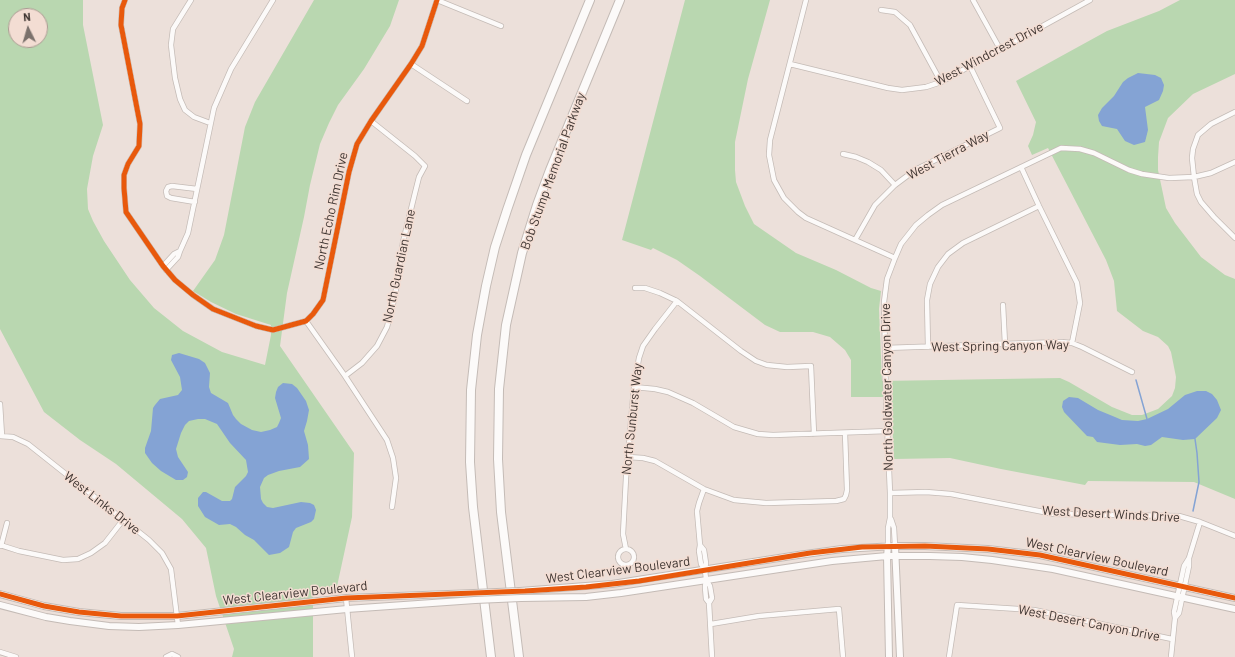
<!DOCTYPE html>
<html>
<head>
<meta charset="utf-8">
<style>
  body { margin:0 }
  #map { position:relative; width:1235px; height:657px; overflow:hidden; background:#ece0da; font-family:Barlow,sans-serif }
  canvas { display:block }
  .north { position:absolute; left:8px; top:8px; width:40px; height:40px; box-sizing:border-box; background:#f3ddd3; border:1px solid #ab9a92; border-radius:50%; rotate:355deg; font-size:11px; font-weight:700; line-height:16px; text-align:center; color:#3e3531 }
  .north::after { content:''; display:block; margin:auto; width:14px; height:18px; background:#7b716c; clip-path:polygon(50% 0,100% 100%,50% 72%,0 100%) }
</style>
</head>
<body>
<div id="map">
<canvas width="1235" height="657"></canvas>
<div class="north">N</div>
</div>
<script>
const g = document.querySelector('canvas').getContext('2d');
g.lineJoin = 'round';
function fill(path, color) { g.fillStyle = color; g.fill(path, 'evenodd'); }
const shape = rows => new Path2D(rows.map(r => 'M' + r).join(''));
function trace(path, color, width, dash) { g.strokeStyle = color; g.lineWidth = width; g.lineCap = dash ? 'butt' : 'round'; g.setLineDash(dash || []); g.stroke(path); }
function write(font, color, halo, rows, align = 'center') {
  g.font = font + ' Barlow,sans-serif'; g.lineWidth = 3; g.setLineDash([]); g.textBaseline = 'middle'; g.strokeStyle = halo; g.fillStyle = color; for (const [text, x, y, turn = 0] of rows) {
    g.save(); g.translate(x, y); g.rotate((+turn || 0) * Math.PI / 180); g.textAlign = isNaN(turn) ? turn : align; if (halo) g.strokeText(text, 0, 0); g.fillText(text, 0, 0); g.restore();
  }
}
fill(shape([
  [0,0,83,0,83,25,103,125,93,156,87,189,88,209,93,221,104,241,130,280,154,308,183,331,222,352,265,365,271,335,271,325,236,314,211,302,193,291,215,260,224,235,245,127,255,102,314,0,399,0,390,26,364,69,338,105,329,123,320,144,310,185,304,217,287,293,280,346,354,453,352,517,336,591,313,593,313,657,232,657,234,649,216,596,206,548,182,519,116,464,80,440,44,412,0,329],
  [16,16,40,16,40,40,16,40],
  [685,0,770,0,748,79,735,142,735,170,736,182,745,206,754,224,796,253,836,270,871,288,881,291,879,309,882,381,1060,378,1069,382,1112,407,1132,415,1142,415,1158,409,1172,396,1175,388,1176,377,1171,352,1168,346,1158,337,1143,331,1117,311,1114,281,1106,260,1048,148,1032,155,1028,146,1033,135,1036,122,1016,81,1107,31,1159,11,1180,0,1235,0,1235,74,1193,94,1168,118,1159,142,1158,157,1158,170,1166,208,1175,223,1201,257,1225,275,1235,279,1235,499,1194,482,1088,481,1085,485,1001,469,950,458,894,459,891,397,851,397,851,360,845,350,830,337,813,332,780,332,765,325,700,276,677,260,653,248,651,250,622,240]
]), '#b9d7b0');
fill(shape([
  [1138,73,1155,75,1161,78,1164,85,1163,91,1159,100,1145,107,1148,130,1145,142,1134,145,1125,141,1117,129,1102,126,1099,121,1098,115,1102,108,1114,96,1123,82,1128,78],
  [179,353,199,359,205,363,210,373,209,387,211,393,228,403,233,415,236,419,241,424,252,430,261,432,270,430,277,427,279,423,281,418,275,398,276,392,278,387,283,383,292,384,297,388,306,401,309,410,307,421,304,431,308,445,309,459,300,467,279,471,268,475,264,478,260,487,261,499,263,503,267,507,273,508,301,502,310,503,314,505,316,510,314,519,311,522,296,528,293,532,289,547,280,553,269,555,254,540,245,535,236,527,230,524,219,525,205,517,198,506,198,498,203,492,206,492,222,501,230,501,232,499,235,487,246,476,248,472,246,460,230,443,217,424,205,419,198,419,189,421,185,425,181,433,176,449,178,457,188,472,187,477,183,480,176,480,161,471,152,463,145,453,145,448,151,431,153,408,155,405,160,399,178,395,182,390,180,377,171,360,172,355],
  [1197,391,1206,391,1212,394,1217,400,1221,410,1217,418,1195,439,1183,440,1162,437,1151,445,1145,446,1137,444,1120,445,1097,442,1093,437,1087,436,1064,412,1062,407,1063,401,1069,397,1078,398,1098,410,1115,417,1122,420,1138,421,1147,419,1168,409,1185,395]
]), '#84a3d4');
trace(shape([
  [1136,380,1147,419],
  [1193,511,1199,482,1197,453,1195,439]
]), '#84a3d4', 1.5);
const street = shape([
  [125,0,122,8,121,25,140,124,139,146,128,164,124,175,124,188,126,212,163,266,175,280,193,295,213,309,256,326,273,330,306,321,313,314,323,300,349,172,357,144,371,121,411,64,422,46,437,0],
  [191,0,173,29,171,45,175,78,180,99,185,110,194,117,210,123],
  [437,0,501,26],
  [806,0,770,140,769,155,774,180,784,198,798,212,806,218,895,258],
  [973,0,1000,49],
  [881,10,895,12,910,25,941,82],
  [411,64,467,101],
  [790,64,888,88,902,90,926,87,941,82,970,66,1090,0],
  [1235,112,1211,124,1198,135,1193,149,1192,158,1194,177,1197,194,1201,202,1214,217,1235,238],
  [843,154,856,157,868,162,881,170,895,185],
  [1021,167,1039,206,1077,283,1080,303,1072,343],
  [195,202,171,198,167,196,166,191,168,187,172,186,197,189],
  [855,240,875,205,895,185,915,170,1000,128,970,66],
  [180,251,188,233,214,108,231,69,273,0],
  [163,266,174,254,180,251,178,257,166,270],
  [635,288,645,288,660,293,677,301,741,351,756,361,767,365,787,367,811,366,814,434],
  [1003,305,1005,344],
  [306,321,345,376,387,440,393,458,396,478,392,507],
  [928,347,927,300,930,284,938,267,948,254,963,243,1039,206],
  [885,348,1061,342,1072,343,1082,347,1132,372],
  [345,376,362,363,377,346,387,327,395,296,403,242,414,197,419,177,425,166,415,156,371,121],
  [634,387,655,389,668,392,693,403,734,427,758,434,773,435,888,431],
  [0,404,2,436],
  [0,436,13,437,28,444,149,540,162,553,171,569,178,625],
  [628,457,643,458,655,461,704,489,734,500,766,503,836,501,844,499,846,495,847,490,845,433],
  [704,489,699,503,697,511,700,545,699,551,701,564,705,570],
  [890,493,926,492,951,494,1054,514,1179,516,1200,522,1235,536],
  [891,519,894,528,895,546],
  [0,545,19,551,63,560,78,559,91,553,105,543,123,520],
  [700,545,704,550,706,563,705,570,706,579,705,587,706,599,709,603],
  [1,546,7,523],
  [888,546,888,528,890,518,890,493,886,399,884,302,887,279,895,258,901,244,916,225,928,215,942,205,1061,148,1080,149,1094,153,1129,170,1142,174,1169,178,1194,177,1211,173,1235,162],
  '618 557a8 8 0 1 1 16 0a8 8 0 1 1-16 0Z',
  [626,549,623,534,626,478,634,387,639,358,643,346,655,329,677,301],
  [706,579,710,586,712,598,709,603,712,657],
  [346,598,352,657],
  [1175,618,1179,613,1189,566,1189,558,1200,522],
  [711,624,759,616,839,609,843,657],
  [0,652,16,657],
  [166,657,172,654,178,657],
  [949,657,957,605,1034,610,1172,639],
  [1171,657,1175,618,1174,612,1184,566,1189,558]
]);
const secondary = shape([
  [888,546,887,556,889,657],
  [895,546,900,657],
  [520,591,612,584,798,555,842,549,895,546,925,546,988,549,1040,555,1235,598],
  [0,594,44,606,79,612,121,616,177,616,346,598,474,593],
  [521,598,586,597,621,593,832,561,887,556,930,556,962,557,992,560,1053,569,1235,609],
  [0,605,46,617,70,621,109,626,139,627,178,625,347,609,475,600]
]);
const highway = shape([
  [491,657,473,507,470,462,471,390,477,335,486,286,495,247,507,210,526,155,590,0],
  [519,657,501,512,498,459,499,389,506,325,522,253,537,205,550,170,620,0]
]);
trace(street, '#c4bbb6', 6);
trace(secondary, '#c4bbb6', 8);
trace(highway, '#c4bbb6', 10);
trace(street, '#fcfaf9', 4.5);
trace(secondary, '#fcfaf9', 6);
trace(highway, '#fcfaf9', 8);
const secondaryBridge = shape([
  [474,593,520,591],
  [475,600,521,598]
]);
trace(secondaryBridge, '#c4bbb6', 8, []);
trace(secondaryBridge, '#fcfaf9', 6);
trace(shape([
  [125,0,122,8,121,25,140,124,139,146,128,164,124,175,124,188,126,212,163,266,175,280,193,295,213,309,256,326,273,330,306,321,313,314,323,300,349,172,357,144,371,121,411,64,422,46,437,0],
  [0,594,44,606,79,612,121,616,177,616,346,598,525,591,586,587,639,581,810,553,862,547,925,546,988,549,1040,555,1235,598]
]), '#e8590c', 5);
write('13px', '#3e3531', '#f3ddd3', [
  ["West Windcrest Drive",989,54,-28],
  ["West Tierra Way",948,155,-28],
  ["Bob Stump Memorial Parkway",553,171,-70],
  ["North Echo Rim Drive",331,211,-78],
  ["North Guardian Lane",399,266,-78],
  ["West Spring Canyon Way",1000,346,-1],
  ["North Goldwater Canyon Drive",887,387,-91],
  ["North Sunburst Way",632,419,-84],
  ["West Links Drive",102,503,38],
  ["West Desert Winds Drive",1111,514,3],
  ["West Clearview Boulevard",1097,557,12],
  ["West Clearview Boulevard",618,570,-7],
  ["West Clearview Boulevard",295,593,-6],
  ["West Desert Canyon Drive",1089,623,11]
]);
</script>
</body>
</html>
